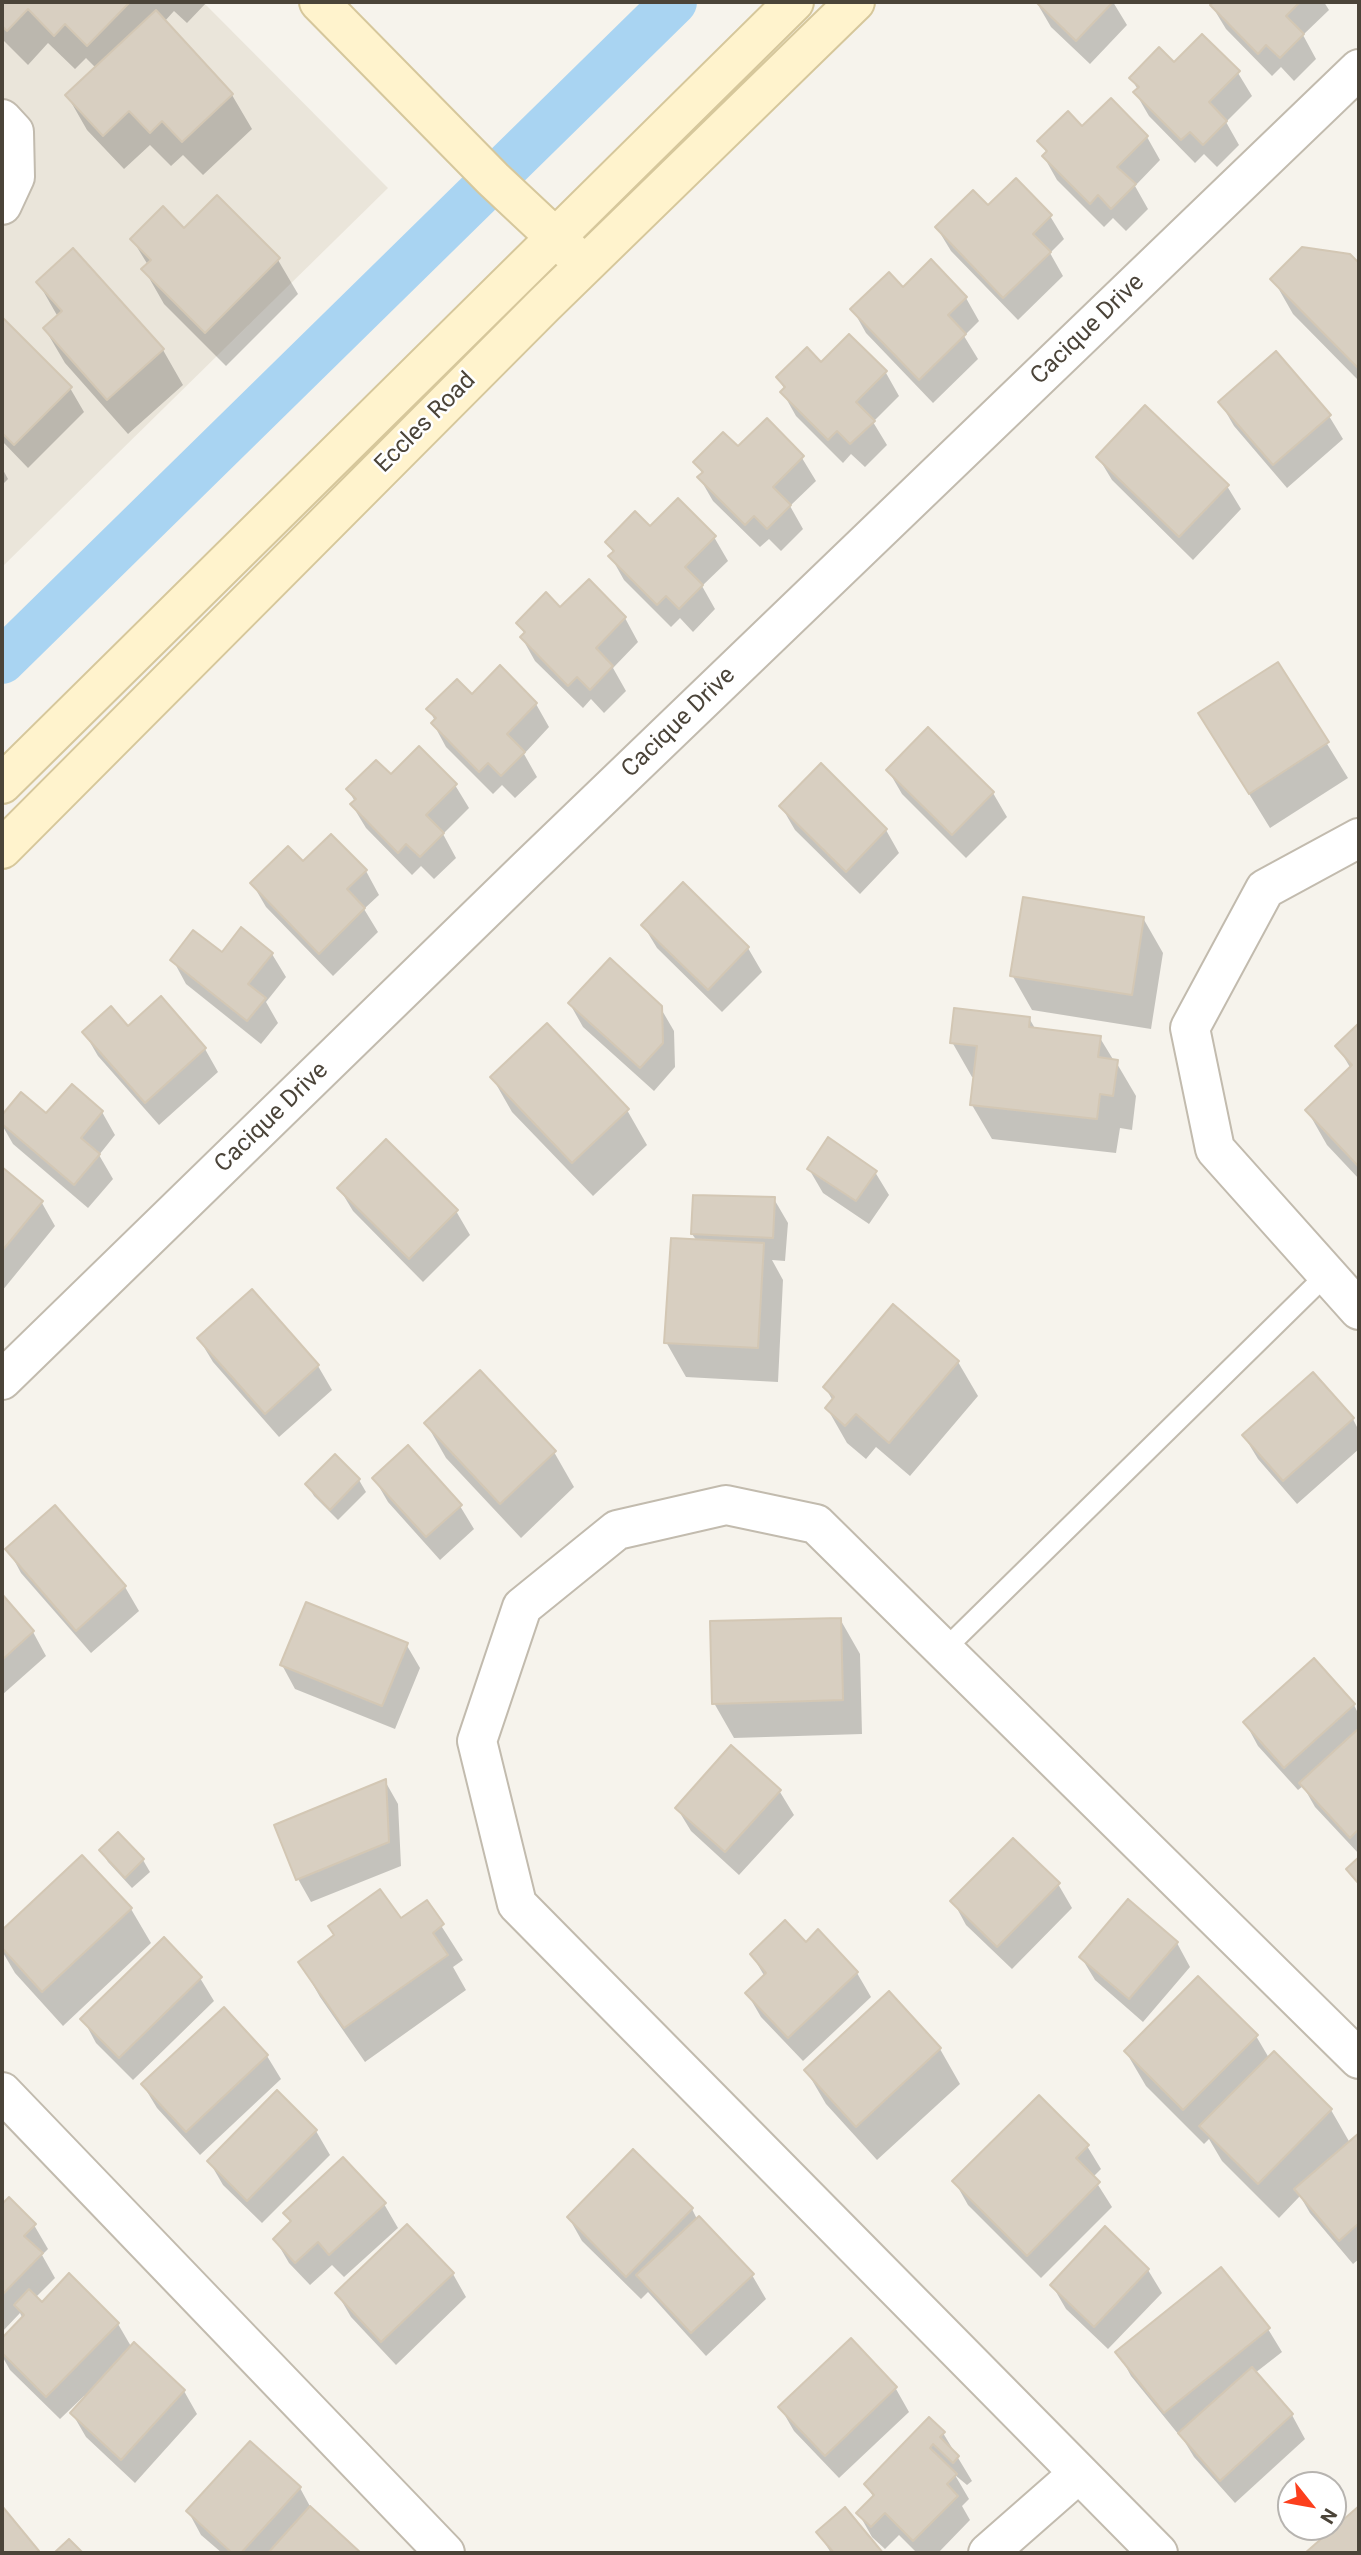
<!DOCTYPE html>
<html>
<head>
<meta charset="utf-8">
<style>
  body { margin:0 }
  #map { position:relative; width:1361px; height:2555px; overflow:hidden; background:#f6f3ec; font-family:Roboto,sans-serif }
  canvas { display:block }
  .frame { position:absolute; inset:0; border:4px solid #4b4439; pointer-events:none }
  .north { position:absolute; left:1277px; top:2471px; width:70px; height:70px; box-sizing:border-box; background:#fff; border:2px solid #b7b4b0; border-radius:50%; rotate:121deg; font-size:19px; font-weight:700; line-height:28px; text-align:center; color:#4b4439 }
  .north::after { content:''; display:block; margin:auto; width:24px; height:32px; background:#fc3f1d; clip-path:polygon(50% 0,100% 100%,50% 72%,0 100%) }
</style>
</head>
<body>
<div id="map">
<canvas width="1361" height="2555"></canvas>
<div class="frame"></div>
<div class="north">N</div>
</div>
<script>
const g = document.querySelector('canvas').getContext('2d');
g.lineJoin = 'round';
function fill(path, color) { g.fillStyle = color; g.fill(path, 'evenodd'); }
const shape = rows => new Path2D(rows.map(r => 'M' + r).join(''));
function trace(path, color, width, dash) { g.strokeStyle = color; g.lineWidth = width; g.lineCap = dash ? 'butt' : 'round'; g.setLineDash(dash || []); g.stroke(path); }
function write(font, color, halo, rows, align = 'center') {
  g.font = font + ' Roboto,sans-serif'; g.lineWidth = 5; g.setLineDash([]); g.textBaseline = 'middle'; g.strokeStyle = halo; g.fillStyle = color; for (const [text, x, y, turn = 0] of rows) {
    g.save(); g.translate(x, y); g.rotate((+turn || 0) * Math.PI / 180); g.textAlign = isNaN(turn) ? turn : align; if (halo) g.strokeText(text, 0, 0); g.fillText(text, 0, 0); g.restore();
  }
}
fill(shape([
  [2,2,203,2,388,188,2,567]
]), '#eae5da');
fill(shape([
  [2,2,207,2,187,23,174,11,164,22,232,95,252,129,203,175,183,155,171,166,150,145,124,169,87,130,67,95,96,68,86,58,75,69,48,43,28,65,2,39],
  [1039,2,1113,2,1127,25,1090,64,1051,27,1037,3],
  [1214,2,1324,2,1329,10,1303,35,1316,59,1294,81,1281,67,1272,76,1226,29,1212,6],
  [1174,64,1238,73,1252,96,1226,122,1239,145,1217,167,1204,154,1195,163,1149,116,1135,92,1138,90,1131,78],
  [1082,129,1147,137,1160,160,1135,186,1148,209,1126,231,1113,218,1104,227,1057,180,1044,157,1047,154,1040,141],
  [988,207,1050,216,1064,239,1050,253,1063,276,1018,320,951,251,937,228],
  [184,230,278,260,298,294,226,366,164,304,144,269,148,265,132,239],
  [73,250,163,350,183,385,128,434,65,363,45,329,58,317,38,282],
  [1350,256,1359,265,1359,381,1293,314,1273,279],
  [903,290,966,298,979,321,964,336,978,359,933,403,866,333,853,310],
  [2,319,70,388,84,412,28,468,2,441],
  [849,336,886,373,899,396,873,422,887,445,865,467,851,454,843,463,796,416,783,393,785,390,778,378,821,364],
  [1220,402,1329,416,1343,439,1287,488,1234,426],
  [738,449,802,458,816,481,790,506,803,529,781,551,769,539,760,547,713,501,699,477,702,473,696,462],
  [1098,457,1227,486,1241,509,1193,560,1112,480],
  [2,468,8,479,2,485],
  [650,529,714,537,728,561,702,586,715,609,693,632,680,618,671,627,624,580,611,557,614,554,607,542],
  [560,610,625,618,638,642,613,668,626,691,604,713,591,699,583,708,535,661,522,638,525,635,518,623],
  [1278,664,1348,778,1270,828,1200,714],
  [472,696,536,704,549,727,524,754,537,777,515,798,502,785,493,794,446,747,433,723,435,721,429,709],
  [928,730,993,793,1007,817,966,858,902,794,888,770],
  [391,777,455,785,469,808,443,834,456,858,434,879,421,866,412,875,366,828,352,805,355,802,348,789],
  [781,806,886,830,899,853,860,894,795,830],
  [331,836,366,871,379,895,364,909,378,932,333,976,266,907,252,883,303,863],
  [683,884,748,948,762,972,722,1012,657,948,643,925],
  [1143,918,1163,953,1151,1029,1032,1010,1012,975],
  [272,954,286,977,266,1002,278,1023,261,1044,186,984,173,960,222,955],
  [570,1004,660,1007,674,1031,675,1067,654,1091,583,1027],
  [1029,1018,1036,1030,1100,1038,1114,1061,1116,1062,1136,1096,1132,1130,1120,1128,1116,1153,992,1139,972,1105,975,1077,972,1077,952,1042],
  [1359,1026,1359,1179,1327,1145,1307,1110,1351,1069,1338,1047],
  [84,1032,205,1049,218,1072,159,1125,98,1056],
  [492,1077,627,1110,647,1145,593,1196,512,1112],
  [21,1094,47,1116,102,1112,115,1135,99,1155,113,1179,88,1208,13,1144,2,1125,2,1118],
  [2,1169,42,1203,55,1226,2,1291],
  [809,1169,875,1172,889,1195,869,1224,823,1193],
  [339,1188,456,1211,470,1235,423,1282,353,1211],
  [774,1199,788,1223,785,1261,772,1260,783,1280,778,1382,686,1377,666,1342,697,1241,692,1234],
  [252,1291,318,1366,332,1390,279,1437,213,1362,199,1339],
  [958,1362,978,1396,910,1476,876,1447,866,1459,847,1443,827,1408,833,1401,825,1387],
  [1313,1375,1353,1419,1359,1431,1359,1449,1297,1504,1258,1459,1244,1436],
  [426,1423,554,1452,574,1487,521,1538,446,1458],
  [335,1456,359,1480,366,1492,338,1520,314,1496,307,1484],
  [374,1478,460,1506,474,1529,440,1560,388,1502],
  [55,1508,125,1587,139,1611,91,1653,21,1573,8,1549],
  [2,1596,33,1632,46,1656,2,1695],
  [840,1619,860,1654,862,1734,734,1738,714,1703],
  [406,1644,420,1668,395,1729,295,1689,282,1665],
  [1314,1661,1354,1705,1359,1715,1359,1854,1315,1807,1303,1786,1298,1790,1258,1746,1245,1722],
  [731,1748,780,1792,794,1815,739,1875,691,1831,677,1808],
  [385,1781,398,1804,401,1866,311,1902,298,1879],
  [118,1834,143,1860,150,1872,132,1888,108,1862,101,1851],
  [82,1857,131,1909,151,1943,63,2026,15,1973,2,1951,2,1932],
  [1058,1884,1072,1908,1012,1969,966,1925,953,1901],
  [426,1902,463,1960,453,1967,466,1990,365,2062,320,1997,300,1962,400,1921],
  [818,1932,857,1973,871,1997,803,2061,761,2017,747,1993,765,1977,752,1955,806,1944],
  [1177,1943,1190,1967,1143,2022,1095,1980,1081,1957],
  [200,1978,214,2001,133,2080,96,2043,83,2019],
  [889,1994,940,2049,960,2084,877,2160,826,2104,806,2070],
  [1256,2036,1269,2058,1274,2053,1331,2110,1350,2143,1359,2135,1359,2259,1353,2264,1310,2213,1300,2196,1279,2218,1222,2161,1209,2139,1204,2144,1146,2086,1126,2052],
  [267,2056,281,2079,200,2155,157,2108,143,2085],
  [277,2092,316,2131,330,2155,262,2223,223,2185,209,2161],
  [1087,2146,1101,2169,1093,2177,1112,2207,1041,2278,968,2205,955,2182],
  [634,2152,692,2209,697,2219,752,2275,766,2299,706,2356,648,2292,641,2299,582,2241,569,2218],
  [9,2199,34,2225,48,2249,42,2255,55,2278,35,2298,42,2304,118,2324,132,2348,184,2391,197,2414,135,2483,86,2437,72,2413,86,2398,84,2396,60,2419,10,2370,2,2356,2,2341,23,2319,20,2313,2,2332,2,2206],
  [384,2204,398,2228,344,2277,332,2265,310,2285,289,2263,275,2239,291,2224,286,2214],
  [1148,2270,1162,2293,1108,2349,1066,2309,1052,2285],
  [453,2274,466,2297,396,2365,351,2317,337,2293],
  [1268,2329,1282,2352,1255,2373,1292,2415,1305,2439,1235,2503,1194,2457,1180,2434,1179,2435,1131,2376,1118,2352],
  [851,2340,896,2389,909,2412,839,2478,794,2431,780,2407],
  [943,2433,972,2481,967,2485,955,2475,969,2499,962,2506,970,2520,938,2553,917,2553,899,2535,885,2549,872,2537,859,2514,874,2498,866,2485],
  [300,2488,312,2510,359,2553,222,2553,201,2535,188,2511],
  [845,2510,881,2553,831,2553,818,2532]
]), '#0003');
trace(shape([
  [2,661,674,2]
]), '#a9d4f2', 46);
const building = shape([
  [2,2,130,2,87,46,65,24,54,36,28,9,7,31,2,26,2,2],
  [1036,2,1113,2,1076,41,1036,2],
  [1214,2,1300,2,1286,16,1304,34,1280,58,1266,45,1258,54,1210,5,1214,2],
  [156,10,233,94,182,142,162,121,150,133,129,111,103,136,65,95,156,10],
  [1202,34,1240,71,1209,102,1227,121,1203,145,1190,132,1181,140,1133,92,1139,87,1129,78,1159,47,1174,62,1202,34],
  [1111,98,1148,136,1117,167,1136,184,1111,209,1098,195,1090,204,1042,156,1047,151,1037,141,1068,111,1082,126,1111,98],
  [1016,178,1052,215,1033,234,1051,252,1003,298,935,227,973,190,988,205,1016,178],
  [217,195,280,258,205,333,141,269,151,260,130,239,163,206,184,228,217,195],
  [1302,247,1350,254,1359,263,1359,369,1270,279,1302,247],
  [73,248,164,349,107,400,43,328,62,311,36,282,73,248],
  [931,259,967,297,948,315,966,334,919,380,850,309,889,272,903,287,931,259],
  [2,317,72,387,14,445,2,433,2,317],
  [849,334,887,371,856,402,875,421,850,444,837,431,828,440,780,392,785,387,776,377,807,347,821,362,849,334],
  [1276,351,1331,415,1273,465,1218,402,1276,351],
  [1145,405,1229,485,1179,537,1096,457,1145,405],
  [767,418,804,456,773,487,791,505,767,529,754,516,745,525,697,477,703,472,693,462,723,432,738,446,767,418],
  [678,498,716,536,685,567,703,585,679,609,666,596,657,605,608,556,614,551,605,542,635,511,650,526,678,498],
  [589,579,626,617,596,648,613,666,590,690,577,677,568,686,520,637,525,632,516,623,546,592,560,607,589,579],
  [1278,662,1329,742,1249,794,1198,713,1278,662],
  [500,665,537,703,507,734,525,752,501,776,488,763,479,772,431,723,436,718,426,709,457,679,472,694,500,665],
  [928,727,994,792,952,835,886,770,928,727],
  [419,746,457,784,426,815,444,833,420,857,406,844,398,853,350,804,356,799,346,789,376,760,391,774,419,746],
  [821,763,887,829,846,872,779,806,821,763],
  [331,834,367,870,347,889,365,908,319,954,250,883,288,846,303,861,331,834],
  [683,882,749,947,708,990,641,925,683,882],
  [1023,897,1144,917,1132,995,1010,976,1023,897],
  [241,927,273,953,248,984,266,998,247,1021,170,960,193,930,222,952,241,927],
  [610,958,662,1006,663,1043,640,1068,568,1003,610,958],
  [161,996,206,1048,145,1103,82,1032,111,1006,128,1026,161,996],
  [954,1008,1030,1017,1029,1027,1101,1036,1098,1057,1118,1060,1113,1096,1100,1094,1097,1119,970,1105,977,1046,950,1043,954,1008],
  [547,1023,629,1109,572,1163,490,1077,547,1023],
  [1359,1023,1359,1167,1305,1110,1352,1065,1335,1046,1359,1023],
  [72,1084,103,1111,81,1138,100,1154,74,1185,2,1124,2,1115,21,1092,46,1113,72,1084],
  [828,1137,877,1171,856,1201,807,1169,828,1137],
  [386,1139,458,1210,409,1259,337,1188,386,1139],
  [2,1167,43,1201,2,1251,2,1167],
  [693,1195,775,1197,773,1238,691,1234,693,1195],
  [671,1238,764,1243,758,1348,664,1343,671,1238],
  [252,1289,319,1365,265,1414,197,1338,252,1289],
  [893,1304,959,1361,889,1443,856,1414,845,1426,825,1408,834,1397,823,1387,893,1304],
  [480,1370,556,1451,500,1504,424,1423,480,1370],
  [1313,1372,1354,1418,1283,1481,1242,1435,1313,1372],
  [408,1445,462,1505,426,1537,372,1478,408,1445],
  [335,1454,360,1479,330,1510,305,1484,335,1454],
  [55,1505,126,1586,76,1631,5,1549,55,1505],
  [2,1594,34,1631,2,1660,2,1594],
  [306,1602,408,1643,382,1706,280,1665,306,1602],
  [841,1618,843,1700,712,1704,710,1621,841,1618],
  [1314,1658,1355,1704,1284,1768,1243,1722,1314,1658],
  [1357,1730,1359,1732,1359,1829,1350,1838,1299,1783,1357,1730],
  [731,1745,781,1790,725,1852,675,1808,731,1745],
  [386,1779,389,1842,296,1880,274,1825,386,1779],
  [118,1832,144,1859,125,1878,99,1850,118,1832],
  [1013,1838,1060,1883,997,1947,950,1901,1013,1838],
  [82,1855,132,1908,42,1992,2,1948,2,1930,82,1855],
  [1359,1857,1359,1884,1346,1869,1359,1857],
  [380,1889,401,1918,427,1900,444,1924,433,1933,448,1955,344,2028,298,1962,334,1935,328,1926,380,1889],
  [1128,1899,1178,1942,1129,1999,1079,1957,1128,1899],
  [785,1920,806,1942,818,1929,858,1972,788,2038,745,1993,766,1973,750,1954,785,1920],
  [164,1937,202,1977,119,2058,80,2019,164,1937],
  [1198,1976,1258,2035,1183,2110,1124,2051,1198,1976],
  [889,1991,941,2048,856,2127,804,2070,889,1991],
  [224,2007,268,2055,186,2132,141,2084,224,2007],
  [1274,2051,1332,2109,1258,2184,1199,2126,1274,2051],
  [277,2090,317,2130,247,2201,207,2161,277,2090],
  [1039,2095,1089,2145,1076,2158,1100,2182,1027,2256,952,2181,1039,2095],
  [1359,2133,1359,2223,1339,2241,1294,2189,1359,2133],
  [633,2149,693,2208,626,2277,567,2217,633,2149],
  [343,2157,386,2203,329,2255,318,2242,295,2263,273,2239,291,2221,283,2213,343,2157],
  [9,2197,36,2224,24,2236,43,2253,2,2295,2,2204,9,2197],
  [699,2216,754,2274,691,2333,636,2275,699,2216],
  [407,2224,454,2273,381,2342,335,2293,407,2224],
  [1105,2226,1149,2269,1094,2327,1050,2285,1105,2226],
  [1221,2267,1270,2328,1164,2413,1115,2352,1221,2267],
  [69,2273,119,2323,46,2397,2,2353,2,2338,24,2315,14,2305,29,2289,42,2302,69,2273],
  [851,2338,897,2387,825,2456,778,2407,851,2338],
  [134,2342,185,2390,121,2460,70,2413,134,2342],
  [1252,2367,1293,2414,1220,2481,1178,2433,1252,2367],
  [929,2417,945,2432,940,2437,959,2456,953,2463,933,2444,930,2448,957,2474,947,2484,958,2496,913,2541,885,2513,871,2527,856,2513,874,2495,864,2484,929,2417],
  [250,2441,301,2487,241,2553,232,2553,186,2511,250,2441],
  [2,2506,39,2551,36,2553,2,2553,2,2506],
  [310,2506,361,2553,268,2553,310,2506],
  [1359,2506,1359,2553,1305,2553,1359,2506],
  [845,2507,883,2553,834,2553,816,2532,845,2507],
  [69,2539,83,2553,54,2553,69,2539]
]);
fill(building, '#d8cfc1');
trace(building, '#d3c7b4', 2);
const lane = shape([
  [944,1650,1326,1275]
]);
const street = shape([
  [2,119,14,132,15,177,2,205],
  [1359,838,1265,889,1190,1028,1215,1149,1359,1310],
  [2,1380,528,868,1359,69],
  [2,2092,445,2553],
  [988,2553,1078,2474],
  [1158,2553,517,1904,477,1741,522,1607,617,1530,726,1505,816,1524,1359,2059]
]);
const secondary = shape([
  [319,2,493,179,573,254],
  [2,784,794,2],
  [2,849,544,305,855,2]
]);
trace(lane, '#c2bbae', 23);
trace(street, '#c2bbae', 42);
trace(secondary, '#d6c79b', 42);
trace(lane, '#fff', 19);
trace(street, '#fff', 38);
trace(secondary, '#fff3cd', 38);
write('24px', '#4b4439', '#fff', [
  ["Cacique Drive",1088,330,-44],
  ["Eccles Road",426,423,-45],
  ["Cacique Drive",679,723,-44],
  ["Cacique Drive",272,1118,-44]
]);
</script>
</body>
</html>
